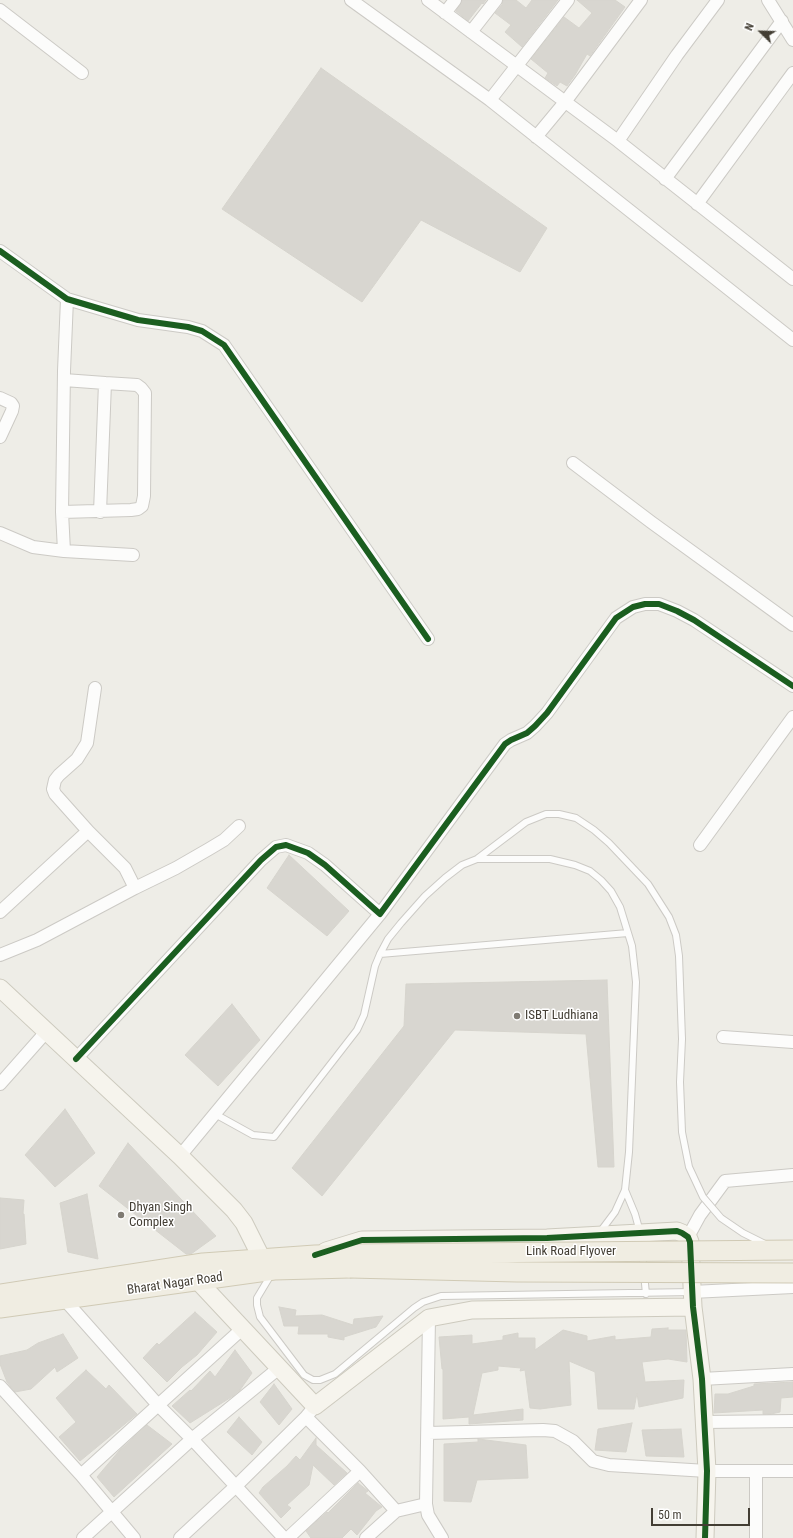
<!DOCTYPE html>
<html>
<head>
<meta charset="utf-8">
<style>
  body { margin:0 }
  #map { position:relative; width:793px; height:1538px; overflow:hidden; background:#eeede7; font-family:"Roboto Condensed",sans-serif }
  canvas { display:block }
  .north { position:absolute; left:741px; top:12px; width:40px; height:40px; -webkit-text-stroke:3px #fff; paint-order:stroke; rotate:293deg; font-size:11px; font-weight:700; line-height:16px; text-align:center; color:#433e34 }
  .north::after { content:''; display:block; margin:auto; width:14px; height:18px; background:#433e34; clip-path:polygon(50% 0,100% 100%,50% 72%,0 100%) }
  .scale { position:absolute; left:651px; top:1508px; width:99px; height:18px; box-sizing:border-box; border:2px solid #433e34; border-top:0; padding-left:5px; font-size:12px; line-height:14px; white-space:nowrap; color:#433e34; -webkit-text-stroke:3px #fff; paint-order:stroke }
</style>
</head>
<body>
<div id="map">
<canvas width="793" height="1538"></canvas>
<div class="north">N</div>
<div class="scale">50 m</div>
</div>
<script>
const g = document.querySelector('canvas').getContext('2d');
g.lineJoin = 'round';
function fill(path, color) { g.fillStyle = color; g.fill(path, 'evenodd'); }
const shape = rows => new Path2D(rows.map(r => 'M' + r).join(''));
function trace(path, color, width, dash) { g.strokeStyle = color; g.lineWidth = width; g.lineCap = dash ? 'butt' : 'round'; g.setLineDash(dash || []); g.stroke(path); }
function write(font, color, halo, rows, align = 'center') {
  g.font = font + ' "Roboto Condensed",sans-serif'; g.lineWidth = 3; g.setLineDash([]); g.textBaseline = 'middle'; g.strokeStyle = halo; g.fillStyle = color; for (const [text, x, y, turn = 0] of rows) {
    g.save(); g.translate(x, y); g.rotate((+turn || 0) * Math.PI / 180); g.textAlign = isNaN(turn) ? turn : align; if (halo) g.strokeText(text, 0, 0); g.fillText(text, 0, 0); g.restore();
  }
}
const building = shape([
  [462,0,486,0,483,4,482,3,468,21,456,11,462,0],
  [503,0,516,0,526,8,532,0,558,0,522,47,505,32,511,25,495,13,502,5,503,0],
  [577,0,615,0,625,7,590,56,587,54,575,75,567,86,560,82,557,86,545,78,548,73,531,59,564,17,579,28,592,13,577,0],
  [321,68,547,228,520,272,421,220,362,302,222,209,321,68],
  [289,855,349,911,327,936,267,888,289,855],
  [607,980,614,1167,598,1167,586,1034,455,1030,322,1196,292,1168,404,1026,406,984,607,980],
  [232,1004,260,1040,218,1086,185,1055,232,1004],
  [65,1109,95,1153,55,1187,25,1155,65,1109],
  [128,1143,216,1236,191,1254,186,1254,99,1186,128,1143],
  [87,1194,98,1259,68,1252,60,1203,87,1194],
  [0,1198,24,1200,23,1214,24,1214,26,1244,0,1249,0,1198],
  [279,1307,296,1310,295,1316,322,1315,353,1325,354,1319,383,1316,376,1327,344,1337,344,1340,328,1337,328,1334,298,1334,299,1326,284,1326,279,1307],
  [195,1312,217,1332,197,1355,182,1367,167,1382,143,1358,157,1343,159,1345,195,1312],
  [668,1328,668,1330,686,1330,687,1362,668,1359,642,1362,645,1382,684,1380,683,1398,639,1407,637,1393,634,1409,598,1409,595,1372,569,1361,571,1405,540,1409,530,1408,525,1370,520,1371,521,1368,498,1366,498,1370,482,1373,473,1415,523,1409,523,1420,469,1424,469,1417,443,1419,443,1369,442,1369,439,1337,472,1335,472,1344,503,1340,503,1336,518,1333,518,1338,535,1338,535,1350,563,1330,587,1336,587,1341,615,1336,615,1340,651,1337,652,1329,668,1328],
  [63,1334,78,1358,57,1372,55,1367,31,1389,15,1392,7,1382,0,1364,0,1356,27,1350,38,1343,63,1334],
  [235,1350,252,1373,240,1390,233,1396,190,1423,172,1406,190,1390,191,1391,210,1371,215,1377,235,1350],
  [86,1370,106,1389,109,1385,137,1414,80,1461,59,1437,76,1422,56,1398,86,1370],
  [793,1382,793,1397,781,1398,780,1412,771,1414,763,1414,763,1410,714,1413,715,1394,728,1394,754,1386,754,1384,793,1382],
  [274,1384,292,1409,279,1425,260,1402,274,1384],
  [239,1417,262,1442,252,1455,227,1432,239,1417],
  [632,1423,626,1452,595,1450,598,1429,632,1423],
  [147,1425,172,1444,114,1497,97,1477,119,1451,147,1425],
  [681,1429,684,1457,646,1456,642,1430,681,1429],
  [316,1438,316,1445,347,1473,334,1485,313,1465,309,1485,287,1505,291,1508,281,1518,259,1493,263,1487,287,1466,296,1456,300,1460,316,1438],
  [478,1439,526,1445,528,1478,477,1480,471,1502,444,1501,444,1444,478,1442,478,1439],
  [358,1483,368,1491,365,1493,382,1507,376,1511,357,1535,351,1529,342,1538,311,1538,306,1531,327,1512,328,1513,358,1483]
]);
fill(building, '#d8d6d0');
trace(building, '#d6d4cd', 1);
const lane = shape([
  [477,859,550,859,575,865,590,871,601,880,611,891,620,907,632,946,636,982,629,1152,625,1190,615,1212,600,1232],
  [380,954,628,933],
  [215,1114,253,1135,274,1137,357,1030,364,1015,375,966,380,954,388,939,401,923,425,896,445,878,462,865,477,859,526,822,546,814,559,814,576,818,594,830,609,843,648,884,669,917,676,935,679,956,682,1039],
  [625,1190,635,1214,640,1232,646,1294],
  [272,1273,257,1298,257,1305,260,1317,304,1375,313,1380,320,1380,335,1374,414,1308,423,1302,441,1296,692,1292]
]);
const street = shape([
  [351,0,490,100,793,340],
  [428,0,618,141,793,279],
  [768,0,793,40],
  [0,10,82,73],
  [445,13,455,0],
  [471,32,496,0],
  [490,100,568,0],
  [536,137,565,102,641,0],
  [618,141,677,55,718,0],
  [665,179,782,21],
  [697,204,793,73],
  [0,251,67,299,138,320,188,327,202,331,224,345,428,639],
  [64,380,105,383,100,512],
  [0,398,11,403,13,406,12,411,0,437],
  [573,463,651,522,793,625],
  [62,512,131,510,138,509,142,506,144,496,145,393,141,388,137,385,105,383],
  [0,533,33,547,64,551,133,555],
  [64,551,62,512,64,371,67,299],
  [88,831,55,794,53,789,55,780,59,775,77,759,87,743,95,688],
  [700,845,793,717],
  [135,888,176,868,209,849,224,840,239,826],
  [0,912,88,831,125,868,135,888,37,940,0,955],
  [723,1037,793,1042],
  [76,1059,261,860,276,847,286,845,308,853,325,865,380,914,505,744,511,740,527,733,535,726,547,713,616,618,633,607,645,604,659,604,677,611,694,620,793,686],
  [0,1084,46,1032],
  [180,1156,380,914],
  [688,1237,700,1215,725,1181,793,1175],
  [692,1292,793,1287],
  [64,1299,158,1405,192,1439,284,1538],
  [429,1318,426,1504,428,1515,442,1538],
  [702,1379,793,1374],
  [0,1386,81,1475,134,1538],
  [306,1417,360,1471,396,1511,366,1538],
  [704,1422,793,1421],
  [428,1433,543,1430,555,1431,573,1441,593,1461,609,1465,707,1471,793,1471],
  [756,1471,756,1538],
  [81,1475,242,1329],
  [396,1511,426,1504],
  [83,1538,192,1439,279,1368],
  [180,1538,235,1487,306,1417,315,1406],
  [288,1538,360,1471]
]);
const secondary = shape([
  [0,988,180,1156,234,1210,244,1223,262,1259],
  [326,1251,362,1240,547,1238,677,1231,682,1233,688,1237,690,1242,693,1307,702,1379,707,1471,705,1538],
  [198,1281,315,1406,429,1318,472,1310,693,1307]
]);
const primary = shape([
  [0,1294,203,1263,315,1255,350,1254],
  [0,1308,274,1270,350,1268]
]);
trace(lane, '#cccac5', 8);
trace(street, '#cccac5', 14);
trace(secondary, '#cdcabe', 19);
trace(primary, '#d0cab5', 21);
trace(lane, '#fcfcfb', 6);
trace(street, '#fcfcfb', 12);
trace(secondary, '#f6f4ed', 17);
trace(primary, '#f0ede2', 19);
const laneBridge = shape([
  [682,1039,680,1082,682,1132,689,1167,703,1197,721,1218,743,1233,765,1244]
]);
const primaryBridge = shape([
  [350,1254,793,1250],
  [350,1268,517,1272,793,1273]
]);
trace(laneBridge, '#cccac5', 8, []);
trace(primaryBridge, '#d0cab5', 21, []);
trace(laneBridge, '#fcfcfb', 6);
trace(primaryBridge, '#f0ede2', 19);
trace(shape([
  [0,251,67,299,138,320,188,327,202,331,224,345,428,639],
  [76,1059,261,860,276,847,286,845,308,853,325,865,380,914,505,744,511,740,527,733,535,726,547,713,616,618,633,607,645,604,659,604,677,611,694,620,793,686],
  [315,1255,362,1240,547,1238,677,1231,682,1233,688,1237,690,1242,693,1307,702,1379,707,1471,705,1538]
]), '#1b5e20', 6);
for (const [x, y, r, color] of [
  [517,1016,4,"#7f7b73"],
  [121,1215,4,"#7f7b73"]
]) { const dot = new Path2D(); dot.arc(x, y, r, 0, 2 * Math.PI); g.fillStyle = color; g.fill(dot); trace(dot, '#fff', 1.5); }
write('13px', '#433e34', '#fff', [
  ["ISBT Ludhiana",525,1016],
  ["Dhyan Singh",129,1208],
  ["Complex",129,1223]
], 'left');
write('13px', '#433e34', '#fff', [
  ["Link Road Flyover",571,1252],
  ["Bharat Nagar Road",175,1284,-8]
]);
</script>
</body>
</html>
